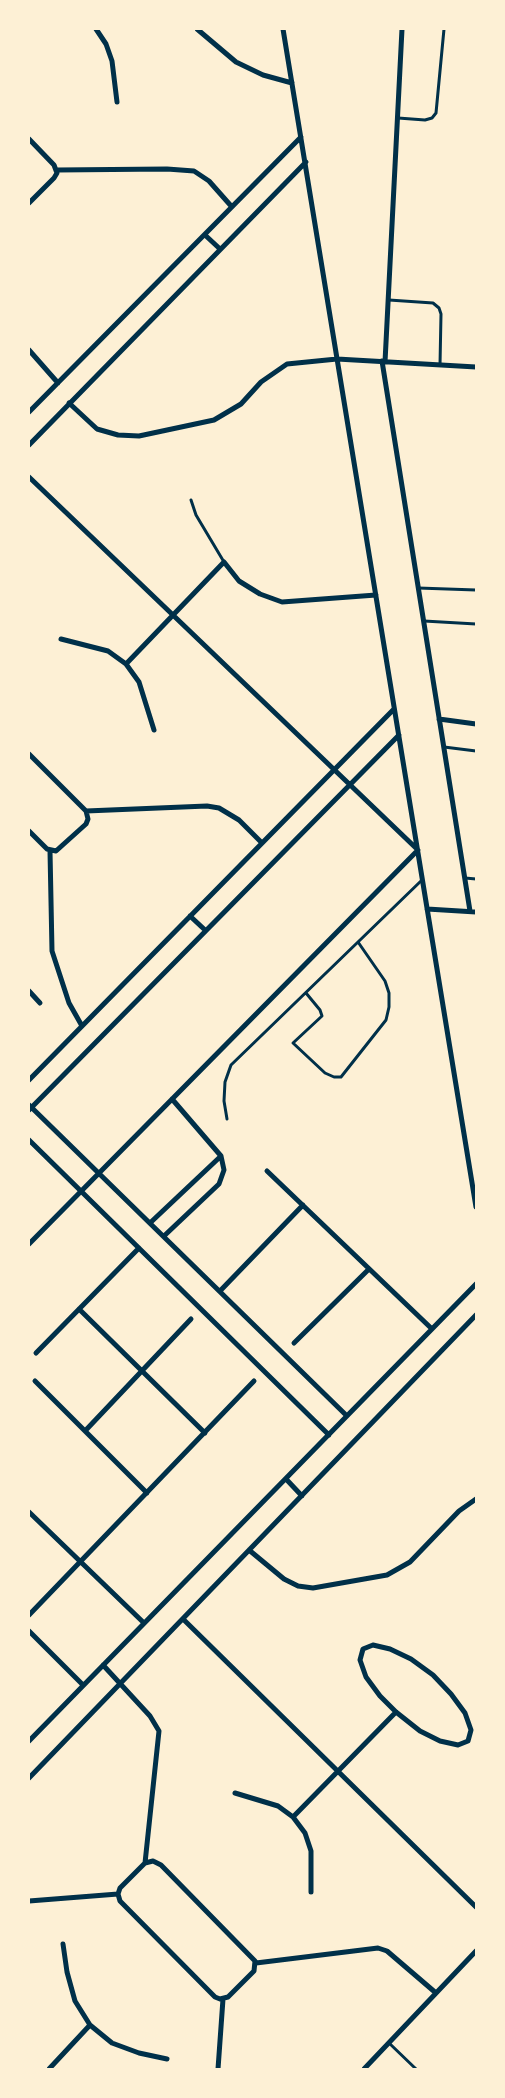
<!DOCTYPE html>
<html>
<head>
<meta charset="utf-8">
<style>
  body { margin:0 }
  #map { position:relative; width:505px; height:2098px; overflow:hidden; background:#fdf0d5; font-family:"Sofia Sans Condensed",sans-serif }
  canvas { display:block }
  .frame { position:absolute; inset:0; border:30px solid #fdf0d5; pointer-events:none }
</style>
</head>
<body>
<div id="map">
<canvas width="505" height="2098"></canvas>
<div class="frame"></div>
</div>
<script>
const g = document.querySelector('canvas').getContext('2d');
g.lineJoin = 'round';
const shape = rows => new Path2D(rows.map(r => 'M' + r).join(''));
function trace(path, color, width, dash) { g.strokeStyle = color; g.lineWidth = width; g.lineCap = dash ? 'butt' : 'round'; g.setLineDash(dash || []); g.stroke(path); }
trace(shape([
  [398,118,425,120,432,118,436,113,444,29],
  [389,300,433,303,439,308,441,314,440,365],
  [191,500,196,515,224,562],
  [418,588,476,590],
  [424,621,476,624],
  [444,747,476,751],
  [465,878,476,879],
  [306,993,320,1010,322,1016,293,1043,325,1073,334,1077,341,1077,386,1020,389,1007,389,993,385,981,358,942],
  [227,1119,224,1101,225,1082,231,1065,422,880],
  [389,2043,416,2069]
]), '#003049', 3);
trace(shape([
  [96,29,106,44,112,61,117,102],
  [197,29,236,62,263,75,292,83],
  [283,29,476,1207],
  [29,139,54,165,57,173,54,178,29,203],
  [57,170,167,169,194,171,209,181,232,207],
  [205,235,220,249],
  [29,350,58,383],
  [382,361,470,911],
  [385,362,402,29],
  [69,403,97,429,118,435,139,436,214,420,241,404,261,382,287,364,337,359,476,367],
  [29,412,301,137],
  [29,445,306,162],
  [29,477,418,850,29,1244],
  [61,639,108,651,126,664,139,682,154,730],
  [126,664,224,562,239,581,260,594,282,602,376,595],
  [439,719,476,724],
  [29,754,86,811,88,819,86,824,56,851,47,849,29,831],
  [86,811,207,806,219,808,239,820,262,843],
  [50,851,52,951,69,1003,82,1026],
  [427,909,476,912],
  [190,916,205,930],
  [29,991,40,1003],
  [29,1080,394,709],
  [29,1105,347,1416],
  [29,1110,399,735],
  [29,1140,329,1435],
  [267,1171,432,1329],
  [150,1223,221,1156],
  [164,1236,219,1184,224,1170,221,1156,172,1099],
  [220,1291,303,1205],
  [79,1309,205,1433],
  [294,1343,369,1269],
  [36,1353,139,1248],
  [35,1381,147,1493],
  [85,1431,191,1319],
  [286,1479,302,1496],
  [29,1512,144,1623],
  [249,1550,284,1579,298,1586,313,1588,387,1575,410,1562,459,1511,476,1499],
  [29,1615,254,1381],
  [183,1619,476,1907],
  [29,1631,83,1685],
  [373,1645,390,1649,411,1659,433,1675,451,1694,465,1713,471,1730,468,1741,458,1745,440,1741,420,1731,396,1712,380,1696,366,1677,360,1660,363,1649,373,1645],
  [103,1665,150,1716,159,1731,145,1863],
  [29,1741,476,1284],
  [29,1778,476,1315],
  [235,1793,278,1806,293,1817,305,1833,311,1851,311,1892],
  [293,1817,396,1712],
  [153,1861,161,1865,255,1961,254,1971,228,1997,220,1999,215,1997,120,1901,118,1894,120,1888,145,1863,153,1861],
  [29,1901,118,1894],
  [63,1944,67,1972,75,2001,90,2025,112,2043,139,2053,167,2059],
  [256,1963,378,1948,387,1951,436,1993],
  [49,2069,90,2025],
  [218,2069,223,1999],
  [364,2069,476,1951]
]), '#003049', 5);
</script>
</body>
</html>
